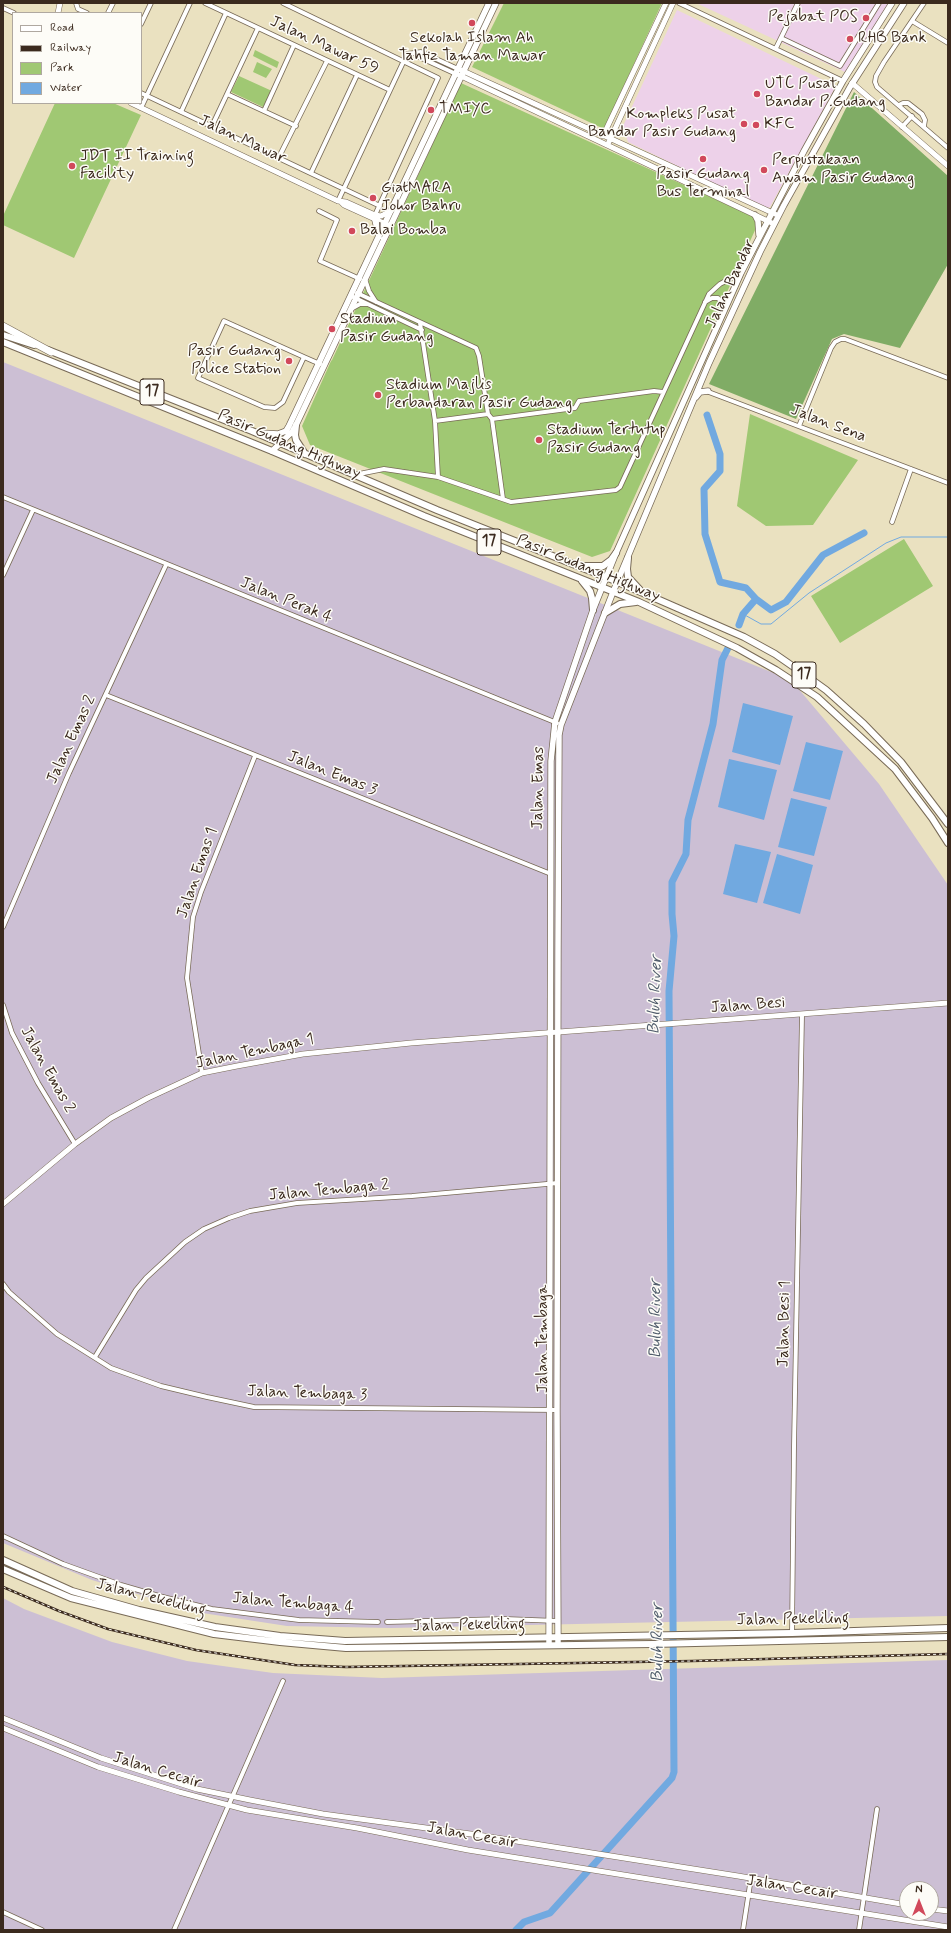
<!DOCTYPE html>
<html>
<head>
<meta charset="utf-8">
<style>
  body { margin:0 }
  #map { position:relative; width:951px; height:1933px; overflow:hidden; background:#eae1c0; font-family:Mynerve,sans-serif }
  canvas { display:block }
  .frame { position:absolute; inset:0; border:4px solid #3b2a1e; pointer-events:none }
  .legend { position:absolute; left:12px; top:12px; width:130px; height:92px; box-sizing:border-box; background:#fdfcf7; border:1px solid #afa8a0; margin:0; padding:5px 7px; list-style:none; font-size:12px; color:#3b2a1e }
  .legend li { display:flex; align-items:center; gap:8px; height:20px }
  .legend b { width:20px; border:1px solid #afa8a0 }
  .north { position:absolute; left:899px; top:1881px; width:40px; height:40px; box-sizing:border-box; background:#fdfcf7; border:1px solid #afa8a0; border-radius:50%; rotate:0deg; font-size:11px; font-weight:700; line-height:16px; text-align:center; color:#3b2a1e }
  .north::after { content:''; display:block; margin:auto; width:14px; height:18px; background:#d1495b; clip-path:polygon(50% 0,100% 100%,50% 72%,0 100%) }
</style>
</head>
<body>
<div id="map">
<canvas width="951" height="1933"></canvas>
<div class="frame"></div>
<ul class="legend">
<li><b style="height:5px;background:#fff"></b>Road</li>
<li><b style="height:5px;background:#3b2a1e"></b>Railway</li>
<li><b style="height:11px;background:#a0c873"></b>Park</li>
<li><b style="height:11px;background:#71a9e0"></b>Water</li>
</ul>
<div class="north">N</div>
</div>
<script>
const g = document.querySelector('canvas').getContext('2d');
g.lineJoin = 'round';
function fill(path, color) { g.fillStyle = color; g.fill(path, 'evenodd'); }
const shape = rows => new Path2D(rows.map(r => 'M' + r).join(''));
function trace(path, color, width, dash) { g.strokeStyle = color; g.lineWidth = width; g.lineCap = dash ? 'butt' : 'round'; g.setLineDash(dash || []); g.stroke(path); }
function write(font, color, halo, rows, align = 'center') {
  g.font = font + ' Mynerve,sans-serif'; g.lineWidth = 3; g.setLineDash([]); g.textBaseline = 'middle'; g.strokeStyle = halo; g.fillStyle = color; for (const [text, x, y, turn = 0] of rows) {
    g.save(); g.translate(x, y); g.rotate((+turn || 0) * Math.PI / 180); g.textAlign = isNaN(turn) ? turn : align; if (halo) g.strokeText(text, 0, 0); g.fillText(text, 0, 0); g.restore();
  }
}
fill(shape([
  [696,3,890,3,845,72],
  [677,10,836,86,770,207,768,208,764,208,628,142,623,126]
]), '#edd1e9');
fill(shape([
  [3,362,791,680,879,784,948,885,948,1616,391,1628,287,1626,196,1612,92,1580,3,1543],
  [3,1598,24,1609,112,1642,187,1661,273,1673,382,1678,948,1660,948,1930,3,1930],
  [907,1889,931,1889,931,1913,907,1913]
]), '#ccbfd4');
fill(shape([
  [504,3,662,3,604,129,472,67],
  [255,50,279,62,277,68,253,56],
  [257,62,272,69,266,78,253,72],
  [239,76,272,91,263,107,231,92],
  [461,83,754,217,756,228,610,551,592,557,310,445,302,426,331,361,332,360],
  [55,103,113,103,141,115,74,258,3,225,3,216],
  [750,414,858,460,813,525,766,526,737,506],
  [904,539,933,586,840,643,811,596]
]), '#a0c873');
fill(shape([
  [854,92,948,176,948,264,900,348,844,334,832,339,796,419,709,384]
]), '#80ac65');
fill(shape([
  [743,703,793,716,780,765,732,752],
  [806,742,843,751,830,800,793,791],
  [729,759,777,770,764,820,718,807],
  [791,798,827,807,814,856,778,847],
  [735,844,771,852,757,903,723,894],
  [777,854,813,865,800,914,763,903]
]), '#71a9e0');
trace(shape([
  [743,614,761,624,771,624,809,593,886,543,901,537,948,537]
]), '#71a9e0', 1);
trace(shape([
  [707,415,720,454,720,471,704,489,705,534,720,582,746,588,756,599,743,614,739,625],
  [756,599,771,610,786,602,823,555,864,533],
  [516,1930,524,1922,550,1913,672,1778,674,1772,669,991,674,936,672,914,672,882,686,854,688,820,713,724,722,660,728,648]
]), '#71a9e0', 7);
const minor = shape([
  [76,3,78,9,87,13],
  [205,3,390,90],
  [283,3,438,78,375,215],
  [679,3,843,81],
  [924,3,884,62,876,76,875,82,877,87,948,148],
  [3,8,14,13],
  [108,13,113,3],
  [912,21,948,43],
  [141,24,151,3],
  [781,38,840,66,879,3],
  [776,48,798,3],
  [417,53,419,57,456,74],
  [141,93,380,206],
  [227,94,296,126],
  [899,105,903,103,908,103,922,114,925,120,924,126],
  [141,108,190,3],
  [264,111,294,45],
  [181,112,226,13],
  [212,126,258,28],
  [902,127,912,116],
  [279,157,327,61],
  [311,173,357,75],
  [338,201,407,54,421,52,458,69],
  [319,211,337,220,320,261,360,279],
  [365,279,369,291,376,302],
  [357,293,476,348,479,356,488,414],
  [351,296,422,330],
  [705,302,712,298,718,298,723,304,724,311],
  [351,309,360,304,367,304],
  [420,323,435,421,438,477],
  [304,357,283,402,275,408,264,407,198,378,224,321,304,357,320,364],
  [706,391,948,483],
  [492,419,503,499],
  [435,421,488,414,492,419,575,408,579,401,654,391,663,392],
  [799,426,831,348,835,342,841,339,845,339,948,378],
  [354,475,384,469,438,477,511,502,616,490,620,487,709,294,720,284,741,273],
  [3,497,557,723],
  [892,522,911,469],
  [3,575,33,510],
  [106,695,551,874],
  [3,927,69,773,166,565],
  [3,1005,12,1033,38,1083,75,1144],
  [202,1073,187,978,193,917,201,892,255,756],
  [3,1284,9,1292,57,1334,111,1368,161,1386,207,1397,254,1407,557,1410],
  [95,1357,136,1290,146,1278,185,1242,204,1229,229,1218,250,1211,297,1203,412,1196,558,1183],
  [3,1536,63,1564,121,1585,159,1596,212,1609,299,1620,378,1622],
  [387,1622,505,1619,558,1621],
  [792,1633,794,1446,802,1015],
  [3,1912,42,1930],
  [174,1930,283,1681],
  [743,1930,751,1878],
  [859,1930,877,1809]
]);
const tertiary = shape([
  [58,13,60,3],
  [461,70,775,214],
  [459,75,774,224],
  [852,83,948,166],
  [131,103,338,201,346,202,375,215,381,216,391,211],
  [603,136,666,3],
  [608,144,673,3],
  [341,202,344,205,388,225],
  [3,1204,75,1144,111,1118,148,1098,202,1073,237,1066,303,1054,411,1043,948,1003],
  [3,1718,101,1758,197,1789,250,1800,323,1814,478,1835,738,1876,907,1905],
  [3,1728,98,1767,179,1792,247,1810,357,1828,468,1850,948,1927],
  [931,1909,948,1911]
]);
const secondary = shape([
  [755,215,758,221,759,235],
  [375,220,379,237],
  [696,397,700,392,708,391],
  [260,433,278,434,286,431,289,426,489,3],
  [272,451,292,432,296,425,496,3],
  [549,1644,551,761,555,722,593,610,616,553,741,273,804,151,843,81,892,3],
  [558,1644,557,1410,558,951,559,735,561,725,613,592,709,363,760,252,784,205,850,87,904,3]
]);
const primary = shape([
  [3,335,34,345],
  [3,342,272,451,424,516,639,602,737,648,776,670,817,697,895,769,932,818,948,843],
  [48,350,252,431,437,510,618,582,744,637,775,654,801,672,826,690,864,724,901,762,948,824],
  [296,425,295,435,296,440,305,454],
  [628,558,627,569,628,577,640,590],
  [586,566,603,566,611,560,616,553],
  [582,581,590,591,592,598,593,610],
  [605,613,620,604,636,602],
  [3,1560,72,1591,139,1610,215,1627,280,1636,345,1641,792,1633,948,1628],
  [3,1569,71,1598,214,1634,280,1642,346,1648,653,1644,948,1637]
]);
const trunk = shape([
  [3,326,51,352]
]);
trace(minor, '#786a57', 5.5);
trace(tertiary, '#786a57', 6);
trace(secondary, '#786a57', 7);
trace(primary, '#786a57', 8);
trace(trunk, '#786a57', 8);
trace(minor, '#fff', 4);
trace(tertiary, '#fff', 5);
trace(secondary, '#fff', 5.5);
trace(primary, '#fff', 6);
trace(trunk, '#fff', 7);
const rail = shape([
  [3,1587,59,1611,108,1629,196,1650,295,1665,346,1667,692,1661,948,1654]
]);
trace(rail, '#3b2a1e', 2.5);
trace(rail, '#fdfcf7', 1, [3]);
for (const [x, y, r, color] of [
  [866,18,4,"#d1495b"],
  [472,23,4,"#d1495b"],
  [850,39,4,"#d1495b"],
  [757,94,4,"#d1495b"],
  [431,110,4,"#d1495b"],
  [744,124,4,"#d1495b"],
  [756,125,4,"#d1495b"],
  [703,159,4,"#d1495b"],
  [72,166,4,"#d1495b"],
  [764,170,4,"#d1495b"],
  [373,198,4,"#d1495b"],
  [352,231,4,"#d1495b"],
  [332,329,4,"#d1495b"],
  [289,361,4,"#d1495b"],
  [378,395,4,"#d1495b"],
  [539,440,4,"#d1495b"]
]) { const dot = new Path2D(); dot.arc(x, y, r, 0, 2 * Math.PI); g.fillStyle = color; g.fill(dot); trace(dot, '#fdfcf7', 1.5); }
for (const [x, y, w] of [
  [152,392,24],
  [489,542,24],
  [804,675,24]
]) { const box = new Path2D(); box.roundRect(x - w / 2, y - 13, w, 26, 3); g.fillStyle = '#fdfcf7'; g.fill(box); trace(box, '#3b2a1e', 1); }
write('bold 15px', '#3b2a1e', null, [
  ["17",152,392],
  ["17",489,542],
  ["17",804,675]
]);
write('16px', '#3b2a1e', '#fdfcf7', [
  ["Pejabat POS",858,18,"right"],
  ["Sekolah Islam Ah",472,39,"center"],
  ["Tahfiz Taman Mawar",472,57,"center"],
  ["RHB Bank",858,39],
  ["UTC Pusat",765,85],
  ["Bandar P.Gudang",765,103],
  ["TMIYC",439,110],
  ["Kompleks Pusat",736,115,"right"],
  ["Bandar Pasir Gudang",736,133,"right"],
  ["KFC",764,125],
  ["JDT II Training",80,157],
  ["Facility",80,175],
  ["Perpustakaan",772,161],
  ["Awam Pasir Gudang",772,179],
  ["Pasir Gudang",703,175,"center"],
  ["Bus Terminal",703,193,"center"],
  ["GiatMARA",381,189],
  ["Johor Bahru",381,207],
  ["Balai Bomba",360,231],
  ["Stadium",340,320],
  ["Pasir Gudang",340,338],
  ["Pasir Gudang",281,352,"right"],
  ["Police Station",281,370,"right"],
  ["Stadium Majlis",386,386],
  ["Perbandaran Pasir Gudang",386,404],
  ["Stadium Tertutup",547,431],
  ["Pasir Gudang",547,449]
], 'left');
write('16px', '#3b2a1e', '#fdfcf7', [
  ["Jalan Mawar 59",324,46,25],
  ["Jalan Mawar",242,140,25],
  ["Jalan Bandar",731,284,-65],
  ["Jalan Sena",828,424,21],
  ["Pasir Gudang Highway",289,445,23],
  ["Pasir Gudang Highway",588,569,22],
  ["Jalan Perak 4",286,601,22],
  ["Jalan Emas 2",72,740,-65],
  ["Jalan Emas 3",332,774,22],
  ["Jalan Emas",539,788,-89],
  ["Jalan Emas 1",198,873,-71],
  ["Jalan Besi",748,1006,-4],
  ["Jalan Tembaga 1",255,1052,-12],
  ["Jalan Emas 2",47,1070,61],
  ["Jalan Tembaga 2",329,1191,-5],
  ["Jalan Besi 1",785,1324,-89],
  ["Jalan Tembaga",544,1339,-90],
  ["Jalan Tembaga 3",307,1394,2],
  ["Jalan Pekeliling",151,1598,14],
  ["Jalan Tembaga 4",293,1604,5],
  ["Jalan Pekeliling",793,1620,-1],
  ["Jalan Pekeliling",469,1626,-1],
  ["Jalan Cecair",157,1771,17],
  ["Jalan Cecair",472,1836,10],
  ["Jalan Cecair",792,1888,9]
]);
write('italic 17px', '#515d6c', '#fdfcf7', [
  ["Buluh River",656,995,-88],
  ["Buluh River",656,1319,-90],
  ["Buluh River",658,1643,-90]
]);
</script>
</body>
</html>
